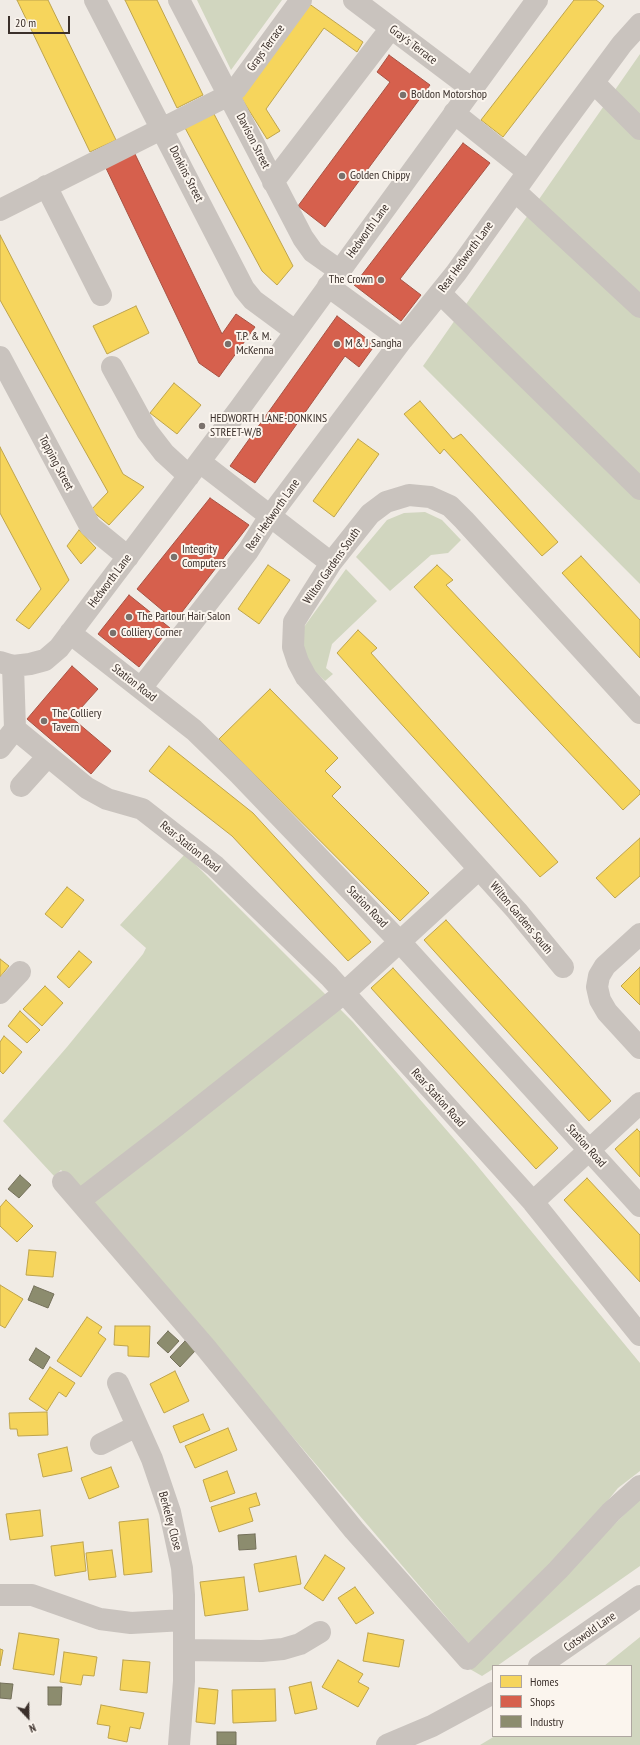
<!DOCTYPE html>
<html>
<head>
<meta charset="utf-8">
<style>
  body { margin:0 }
  #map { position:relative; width:640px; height:1745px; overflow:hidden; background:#f0ebe5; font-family:"PT Sans Narrow",sans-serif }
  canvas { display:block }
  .legend { position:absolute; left:492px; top:1665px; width:140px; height:72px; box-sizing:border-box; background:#fbf5ee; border:1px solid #aea6a0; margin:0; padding:5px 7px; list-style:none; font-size:12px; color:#3b302b }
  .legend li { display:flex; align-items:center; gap:8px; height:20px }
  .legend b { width:20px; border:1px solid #aea6a0 }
  .north { position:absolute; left:8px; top:1697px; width:40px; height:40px; -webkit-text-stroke:3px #fbf5ee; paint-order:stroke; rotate:158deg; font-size:11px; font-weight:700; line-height:16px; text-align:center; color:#3b302b }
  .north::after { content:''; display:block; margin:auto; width:14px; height:18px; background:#3b302b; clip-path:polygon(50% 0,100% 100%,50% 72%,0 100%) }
  .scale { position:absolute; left:8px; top:16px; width:62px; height:18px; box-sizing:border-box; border:2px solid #3b302b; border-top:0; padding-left:5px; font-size:12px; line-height:14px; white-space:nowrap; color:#3b302b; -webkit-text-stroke:3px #fbf5ee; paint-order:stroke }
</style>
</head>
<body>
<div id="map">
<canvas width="640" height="1745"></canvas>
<ul class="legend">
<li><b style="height:11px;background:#f6d55c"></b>Homes</li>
<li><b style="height:11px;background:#d6604d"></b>Shops</li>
<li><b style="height:11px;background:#8c8c6e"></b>Industry</li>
</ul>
<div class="north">N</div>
<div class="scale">20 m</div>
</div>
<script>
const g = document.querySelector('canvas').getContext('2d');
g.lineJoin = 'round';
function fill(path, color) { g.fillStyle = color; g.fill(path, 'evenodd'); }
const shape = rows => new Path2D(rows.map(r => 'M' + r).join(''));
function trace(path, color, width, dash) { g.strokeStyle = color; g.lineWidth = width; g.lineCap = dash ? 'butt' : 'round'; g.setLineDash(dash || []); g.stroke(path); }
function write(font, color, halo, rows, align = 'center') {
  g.font = font + ' "PT Sans Narrow",sans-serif'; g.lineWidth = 4; g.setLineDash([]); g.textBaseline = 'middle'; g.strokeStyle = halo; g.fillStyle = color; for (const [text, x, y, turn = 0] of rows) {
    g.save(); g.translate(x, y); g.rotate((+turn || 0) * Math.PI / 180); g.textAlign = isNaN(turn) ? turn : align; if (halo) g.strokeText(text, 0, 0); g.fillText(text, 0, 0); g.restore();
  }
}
fill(shape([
  [197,0,282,0,231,70],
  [640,54,640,584,423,366],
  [425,512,442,520,461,540,448,553,431,555,390,591,356,557,387,520,404,513],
  [346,569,377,601,332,644,326,668,333,674,325,681,307,664,301,631],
  [185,854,353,1022,475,1163,640,1363,640,1471,618,1488,556,1564,469,1644,100,1211,61,1170,54,1176,3,1121,67,1047,143,954,146,948,120,925],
  [640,1499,640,1566,497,1666,493,1666,493,1669,482,1676,468,1668],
  [640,1637,640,1745,480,1745,495,1736,631,1736,631,1666,604,1666]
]), '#d1d6bf');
const homes = shape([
  [17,0,48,0,116,140,90,152,17,0],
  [125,0,157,0,203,95,177,108,125,0],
  [574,0,596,0,604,6,503,137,481,120,574,0],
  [308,3,363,42,357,52,324,28,266,109,280,131,267,139,240,96,308,3],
  [214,114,293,266,277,285,262,271,184,126,214,114],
  [0,235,123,474,144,487,109,525,91,510,108,492,0,300,0,235],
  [136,306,149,333,107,354,93,326,136,306],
  [174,383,201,405,177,434,150,413,174,383],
  [420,401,453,439,461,434,558,542,542,556,444,449,440,454,404,414,420,401],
  [358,439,379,454,334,517,313,501,358,439],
  [0,447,69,580,29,629,16,620,41,589,0,513,0,447],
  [79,530,96,548,81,564,67,546,79,530],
  [581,556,640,620,640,658,562,573,581,556],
  [268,565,290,580,259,624,238,609,268,565],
  [437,565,453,580,446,585,640,791,640,794,623,810,414,587,437,565],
  [358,630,377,648,371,653,558,862,540,877,337,653,358,630],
  [270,689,338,758,325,771,341,787,332,796,429,893,400,921,219,739,270,689],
  [169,746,253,813,371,942,348,961,232,836,149,771,169,746],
  [640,838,640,876,615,898,596,878,640,838],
  [67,887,84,900,62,928,45,914,67,887],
  [446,920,611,1101,589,1121,424,940,446,920],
  [79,951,92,962,69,988,57,977,79,951],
  [0,959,9,966,0,977,0,959],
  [640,967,640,1005,621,986,640,967],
  [393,968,558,1148,536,1169,371,988,393,968],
  [45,986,63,1003,42,1026,23,1009,45,986],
  [20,1011,40,1030,27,1043,8,1026,20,1011],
  [4,1036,22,1052,3,1074,0,1071,0,1042,4,1036],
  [637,1129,640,1132,640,1177,615,1149,637,1129],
  [587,1178,640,1235,640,1282,564,1200,587,1178],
  [6,1200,33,1226,17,1242,0,1226,0,1207,6,1200],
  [29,1250,56,1252,53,1277,26,1275,29,1250],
  [0,1285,23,1299,5,1328,0,1325,0,1285],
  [87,1317,102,1327,98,1333,106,1339,81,1377,57,1361,87,1317],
  [115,1326,150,1326,149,1357,128,1356,128,1346,114,1345,115,1326],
  [50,1367,75,1383,66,1397,59,1392,47,1411,29,1399,50,1367],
  [175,1371,189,1401,164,1413,150,1384,175,1371],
  [47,1412,48,1435,18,1436,17,1429,10,1429,9,1413,47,1412],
  [203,1414,210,1430,180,1443,173,1426,203,1414],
  [228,1428,237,1450,195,1468,185,1446,228,1428],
  [67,1447,72,1471,43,1477,38,1454,67,1447],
  [111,1467,119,1487,89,1499,81,1478,111,1467],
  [227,1471,235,1493,210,1502,203,1480,227,1471],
  [256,1493,260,1505,249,1508,253,1521,219,1532,211,1507,256,1493],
  [40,1510,43,1536,10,1540,6,1514,40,1510],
  [148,1519,152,1572,124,1575,119,1522,148,1519],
  [83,1542,86,1571,55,1576,51,1546,83,1542],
  [112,1550,116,1577,89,1580,86,1553,112,1550],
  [325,1555,345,1568,323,1601,304,1588,325,1555],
  [296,1556,301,1584,259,1592,254,1564,296,1556],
  [244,1577,248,1610,205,1616,200,1582,244,1577],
  [355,1587,374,1613,356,1624,338,1598,355,1587],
  [19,1633,59,1639,54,1675,13,1669,19,1633],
  [368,1633,404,1640,399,1667,363,1661,368,1633],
  [0,1649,3,1650,0,1666,0,1649],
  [64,1652,97,1657,94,1676,83,1675,81,1685,60,1682,64,1652],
  [123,1660,150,1662,147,1693,120,1690,123,1660],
  [338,1660,363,1674,358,1682,369,1688,358,1707,322,1687,338,1660],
  [311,1682,317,1709,295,1714,289,1687,311,1682],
  [199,1688,218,1690,215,1724,196,1722,199,1688],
  [275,1689,276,1721,233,1723,232,1690,275,1689],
  [101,1705,144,1713,140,1729,130,1727,127,1742,108,1738,110,1726,97,1724,101,1705]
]);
fill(homes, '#f6d55c');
trace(homes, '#bea44d', 1);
const shops = shape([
  [389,55,430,85,325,227,298,206,390,82,377,72,389,55],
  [463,143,490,163,400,279,421,295,401,321,354,285,463,143],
  [134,152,222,334,236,314,255,327,219,377,199,363,105,166,134,152],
  [337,316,375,345,359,367,345,356,255,483,230,466,337,316],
  [210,498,249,525,175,621,137,589,210,498],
  [129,595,170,628,139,667,98,634,129,595],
  [72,666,98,689,72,718,111,751,91,774,27,719,72,666]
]);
fill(shops, '#d6604d');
trace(shops, '#a85243', 1);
const industry = shape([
  [20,1175,31,1185,19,1198,8,1189,20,1175],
  [34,1286,54,1294,48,1308,28,1300,34,1286],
  [168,1331,179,1341,168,1353,157,1343,168,1331],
  [185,1341,195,1351,180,1367,170,1357,185,1341],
  [36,1348,50,1357,43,1369,29,1360,36,1348],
  [255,1534,256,1549,239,1550,238,1535,255,1534],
  [0,1683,13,1684,11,1699,0,1698,0,1683],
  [48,1687,62,1687,61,1705,48,1705,48,1687],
  [217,1732,236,1732,236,1745,217,1745,217,1732]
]);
fill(industry, '#8c8c6e');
trace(industry, '#74705a', 1);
trace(shape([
  [95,0,244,289,253,300,295,331],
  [179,0,303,238,313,252,340,271],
  [354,0,472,89],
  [594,83,640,129],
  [454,113,528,172],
  [273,182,391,28],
  [46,186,101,295],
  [515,191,640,307],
  [0,210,229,95,236,89,301,0],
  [328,286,402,340],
  [440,293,640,489],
  [0,357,90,526,128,557],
  [112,367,147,431,164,453,189,476],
  [200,462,331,563],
  [70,633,194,730,239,774,400,942,640,1206],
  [0,662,13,666,30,664,45,660,59,648,240,408,537,0],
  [141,688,248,551,270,516,402,340,456,273,551,140,622,44,640,24],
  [15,729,87,788,107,799,142,809,215,866,329,976,533,1202,640,1335],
  [0,748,15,729,13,666],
  [21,786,48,756],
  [640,934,605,966,599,976,597,987,600,1000,607,1012,640,1048],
  [563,967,517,911,306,677,298,662,293,647,294,622,331,563,370,514,386,502,409,495,430,497,450,506,464,520,640,713],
  [0,993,20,972],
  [63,1182,206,1348,354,1530,468,1659,558,1570,611,1512,640,1486],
  [80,1200,171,1130,344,993,479,869],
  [533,1202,640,1103],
  [118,1383,152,1459,170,1512,182,1568,184,1595,184,1681,179,1745],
  [101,1444,137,1426],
  [0,1595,32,1595,100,1619,131,1623,184,1620],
  [184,1650,262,1651,283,1649,300,1644,320,1632],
  [539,1666,640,1596],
  [387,1745,432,1726,493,1693]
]), '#c9c3be', 22);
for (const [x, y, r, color] of [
  [403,95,4,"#7a716c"],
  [342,176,4,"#7a716c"],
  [381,280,4,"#7a716c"],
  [228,344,4,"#7a716c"],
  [337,344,4,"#7a716c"],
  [202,426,4,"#7a716c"],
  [174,557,4,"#7a716c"],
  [129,617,4,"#7a716c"],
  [113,633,4,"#7a716c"],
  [44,721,4,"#7a716c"]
]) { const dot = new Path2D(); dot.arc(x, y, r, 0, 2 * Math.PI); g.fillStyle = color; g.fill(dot); trace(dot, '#fbf5ee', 1.5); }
write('12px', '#3b302b', '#fbf5ee', [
  ["Gray's Terrace",413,45,37],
  ["Grays Terrace",266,48,-54],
  ["Davison Street",253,141,63],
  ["Donkins Street",186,174,63],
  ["Hedworth Lane",368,231,-54],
  ["Rear Hedworth Lane",466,257,-54],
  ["Topping Street",56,463,62],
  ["Rear Hedworth Lane",273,515,-55],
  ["Wilton Gardens South",332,566,-55],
  ["Hedworth Lane",110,581,-53],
  ["Station Road",134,683,38],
  ["Rear Station Road",190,847,39],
  ["Station Road",367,907,46],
  ["Wilton Gardens South",521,918,50],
  ["Rear Station Road",438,1098,48],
  ["Station Road",586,1146,48],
  ["Berkeley Close",170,1521,75],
  ["Cotswold Lane",590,1632,-35]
]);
write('12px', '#3b302b', '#fbf5ee', [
  ["Boldon Motorshop",411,95],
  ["Golden Chippy",350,176],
  ["The Crown",373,280,"right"],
  ["T.P. & M.",236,337],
  ["McKenna",236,351],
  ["M & J Sangha",345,344],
  ["HEDWORTH LANE-DONKINS",210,419],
  ["STREET-W/B",210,433],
  ["Integrity",182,550],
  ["Computers",182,564],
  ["The Parlour Hair Salon",137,617],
  ["Colliery Corner",121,633],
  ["The Colliery",52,714],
  ["Tavern",52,728]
], 'left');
</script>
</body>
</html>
